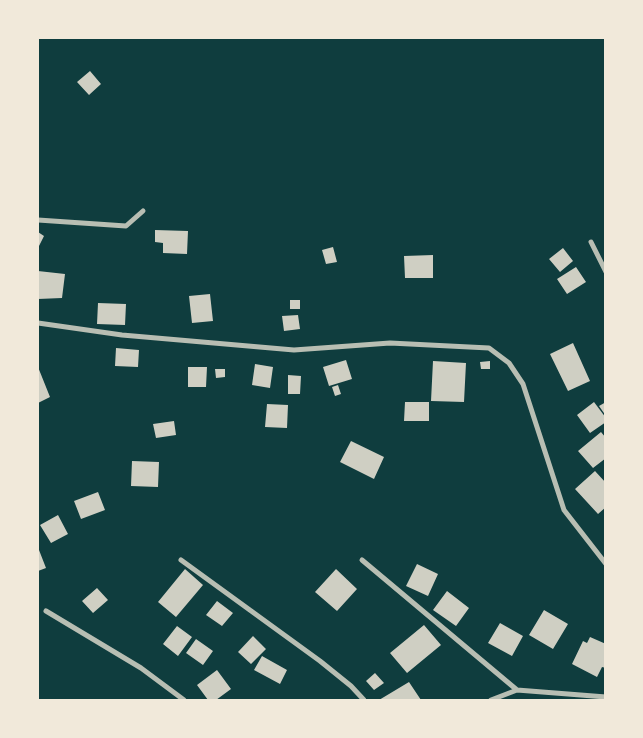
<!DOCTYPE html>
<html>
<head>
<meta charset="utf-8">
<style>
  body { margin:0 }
  #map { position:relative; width:643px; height:738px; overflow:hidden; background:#0f3d3e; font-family:"Asap Condensed",sans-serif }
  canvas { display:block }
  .frame { position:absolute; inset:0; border:39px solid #f1e9da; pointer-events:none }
</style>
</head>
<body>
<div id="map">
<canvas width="643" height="738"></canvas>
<div class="frame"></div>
</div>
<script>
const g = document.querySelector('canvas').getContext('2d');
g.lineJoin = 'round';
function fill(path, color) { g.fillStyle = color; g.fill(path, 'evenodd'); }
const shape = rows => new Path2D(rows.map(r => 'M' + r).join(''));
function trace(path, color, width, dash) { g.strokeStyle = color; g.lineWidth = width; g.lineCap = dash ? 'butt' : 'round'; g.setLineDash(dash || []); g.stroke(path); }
fill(shape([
  [90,71,101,84,89,95,77,82],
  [155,230,188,231,187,254,163,253,163,243,155,242],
  [38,232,44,236,38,248],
  [333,247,337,262,326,264,322,250],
  [563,248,573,261,560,272,549,259],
  [433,255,433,278,405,278,404,256],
  [576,267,586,282,567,294,557,279],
  [38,271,65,274,62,298,38,299],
  [210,294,213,321,192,323,189,296],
  [290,300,300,300,300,309,290,309],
  [98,303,126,304,125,325,97,324],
  [298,315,300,329,284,331,282,316],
  [573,343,590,381,568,391,550,354],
  [116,348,139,350,138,367,115,366],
  [346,360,352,379,329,386,323,367],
  [433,361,466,363,464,402,431,401],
  [490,361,490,369,481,369,480,362],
  [255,364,273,367,270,388,252,385],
  [38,367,50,397,38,403],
  [188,367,207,367,206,387,188,387],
  [215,369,225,369,225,377,216,378],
  [288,375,301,376,300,394,288,394],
  [338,385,341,394,335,396,332,387],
  [405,402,429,402,429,421,404,421],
  [594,402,606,418,606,422,590,433,577,415],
  [606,402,606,416,599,406],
  [267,404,288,405,287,428,265,427],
  [174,421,176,435,156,438,153,424],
  [601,432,606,438,606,458,593,468,578,451],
  [351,441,384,457,374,479,340,462],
  [132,461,159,462,158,487,131,486],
  [595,471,606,483,606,507,598,514,575,489],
  [98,492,105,510,81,519,74,501],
  [58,515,68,534,51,543,40,525],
  [38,550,39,550,46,568,38,571],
  [417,564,438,574,428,596,406,586],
  [185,569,203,585,176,617,158,602],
  [336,569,357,589,337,611,315,592],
  [97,588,108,600,93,613,82,601],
  [447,591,469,608,456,626,433,610],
  [217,601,233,613,222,626,206,615],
  [544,610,568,624,553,649,529,635],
  [500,623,523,636,512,656,488,643],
  [424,625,441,645,407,673,390,653],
  [177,626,192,637,178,656,163,644],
  [253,636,266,649,251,664,238,652],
  [590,637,606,644,606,668,602,667,597,677,572,664,583,641,587,643],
  [196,639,213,651,203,665,186,653],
  [262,656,287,670,280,684,254,670],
  [217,670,231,689,216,700,208,700,197,685],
  [375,673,384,683,374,690,366,681],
  [409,682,421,700,379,700]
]), '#cfcfc3');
trace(shape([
  [38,220,126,226,143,211],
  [591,242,606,272],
  [38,323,122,335,294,350,390,343,489,348,509,363,523,384,564,510,606,564],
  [181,560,320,661,351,686,364,700],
  [362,560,517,690],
  [46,611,141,668,184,700],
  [491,700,517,690,606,697]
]), '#b8beb3', 5);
</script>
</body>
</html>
